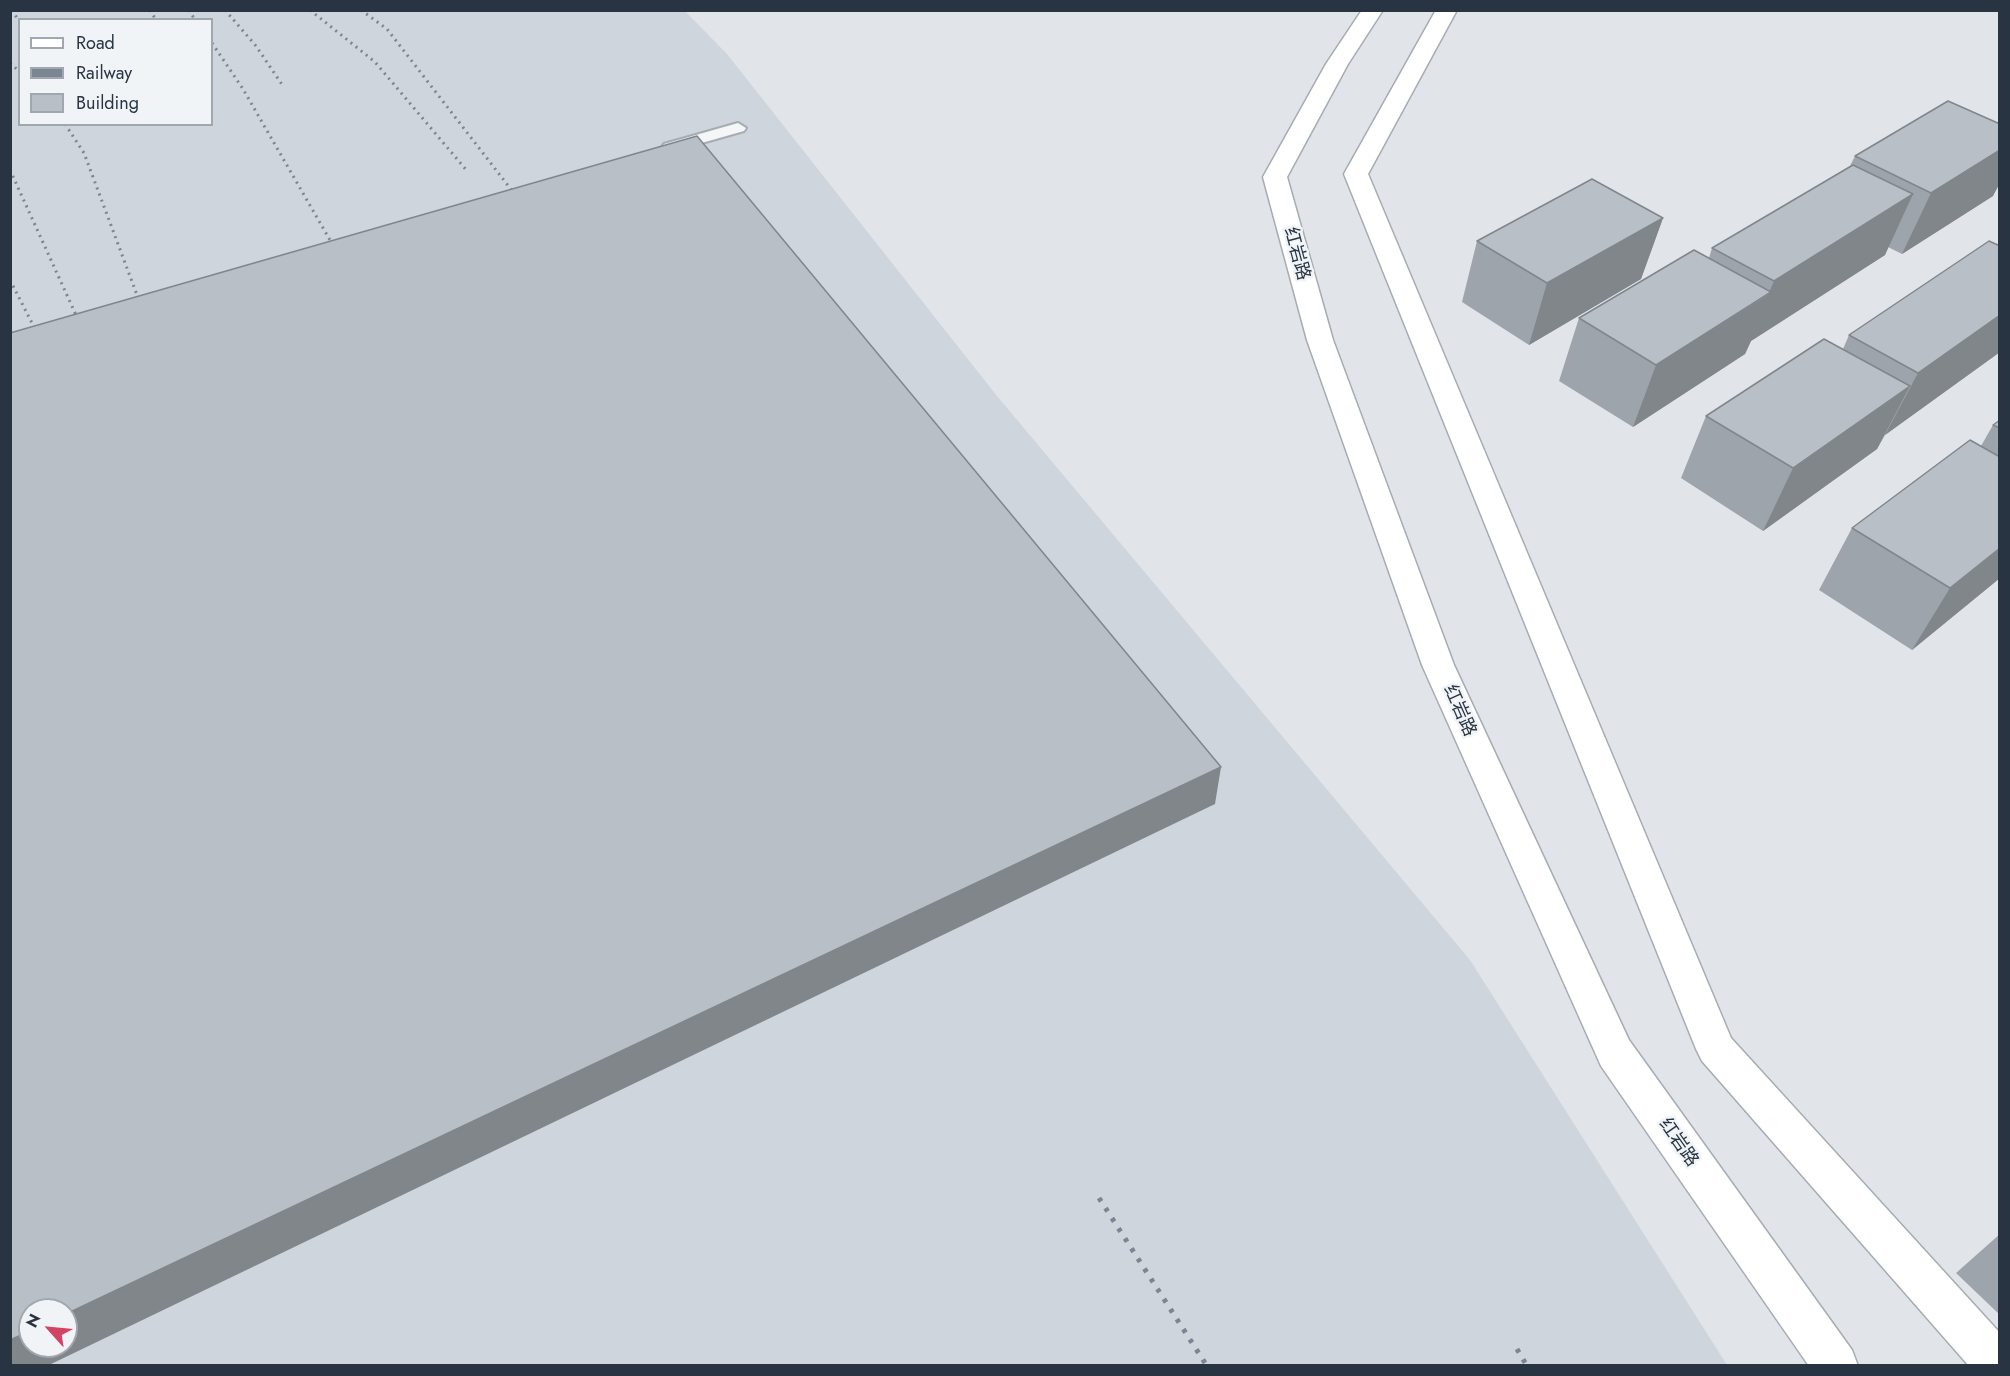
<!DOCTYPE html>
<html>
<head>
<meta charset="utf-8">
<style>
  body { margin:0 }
  #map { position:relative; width:2010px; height:1376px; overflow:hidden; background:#e1e5ea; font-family:Jost,sans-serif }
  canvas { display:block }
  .frame { position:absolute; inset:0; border:12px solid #293442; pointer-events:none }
  .legend { position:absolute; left:18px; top:18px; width:195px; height:108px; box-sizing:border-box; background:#f1f4f7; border:2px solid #a1a7af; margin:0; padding:8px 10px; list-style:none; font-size:18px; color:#293442 }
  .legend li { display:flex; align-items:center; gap:12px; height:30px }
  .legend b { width:30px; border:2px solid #a1a7af }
  .north { position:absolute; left:18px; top:1298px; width:60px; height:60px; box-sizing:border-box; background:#f1f4f7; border:2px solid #a1a7af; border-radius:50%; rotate:297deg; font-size:16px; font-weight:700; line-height:24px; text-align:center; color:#293442 }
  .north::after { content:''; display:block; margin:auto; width:21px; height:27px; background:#d24364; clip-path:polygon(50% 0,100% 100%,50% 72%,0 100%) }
</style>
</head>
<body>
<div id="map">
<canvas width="2010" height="1376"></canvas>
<div class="frame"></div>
<ul class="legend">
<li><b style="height:8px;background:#fff"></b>Road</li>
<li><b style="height:8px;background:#7a8694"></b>Railway</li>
<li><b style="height:16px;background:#b8bfc7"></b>Building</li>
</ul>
<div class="north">N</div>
</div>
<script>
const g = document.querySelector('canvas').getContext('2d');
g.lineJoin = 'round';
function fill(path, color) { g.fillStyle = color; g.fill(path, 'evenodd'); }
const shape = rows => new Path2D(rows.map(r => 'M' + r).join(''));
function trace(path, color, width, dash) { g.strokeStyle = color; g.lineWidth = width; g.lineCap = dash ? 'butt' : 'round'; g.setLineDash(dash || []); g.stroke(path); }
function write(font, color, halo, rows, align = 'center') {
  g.font = font + ' Jost,"Noto Sans SC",sans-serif'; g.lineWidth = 5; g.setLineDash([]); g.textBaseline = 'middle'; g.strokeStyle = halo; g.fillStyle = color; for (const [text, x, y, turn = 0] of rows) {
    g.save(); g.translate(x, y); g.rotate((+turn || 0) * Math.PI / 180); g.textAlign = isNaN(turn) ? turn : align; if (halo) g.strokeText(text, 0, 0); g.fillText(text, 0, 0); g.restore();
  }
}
fill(shape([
  [10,11,685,11,727,54,997,396,1470,960,1727,1365,11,1365],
  [20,20,212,20,212,124,20,124],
  [30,1310,66,1310,66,1346,30,1346]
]), '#cfd5dc');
const lane = shape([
  [738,123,746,128,744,131,670,152,662,147,664,144,738,123]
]);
const secondary = shape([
  [1362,10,1383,10,1348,64,1287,177,1333,340,1454,665,1629,1040,1852,1350,1858,1366,1809,1366,1601,1066,1422,665,1307,340,1263,177,1326,64,1362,10],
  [1436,10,1457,10,1368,174,1731,1038,2000,1333,2000,1366,1969,1366,1702,1061,1696,1049,1344,174,1436,10]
]);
trace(lane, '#a6acb4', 4);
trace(secondary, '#a6acb4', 3);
fill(lane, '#f4f6f8');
fill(secondary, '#fff');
trace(shape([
  [12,10,17,18],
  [150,10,156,20],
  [189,10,195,20],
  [225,10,256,46,283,86],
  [310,10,375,62,468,172],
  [361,10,387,29,520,201],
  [212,43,243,89,338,254],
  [10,63,20,72],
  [65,124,84,153,143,311],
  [10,170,76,315,80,330],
  [10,280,34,327,35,342]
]), '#7a8694', 3, [2, 4.5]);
trace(shape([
  [1099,1198,1207,1366],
  [1517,1349,1527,1366]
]), '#7a8694', 5, [4, 8]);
fill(shape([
  [1855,156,1993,196,1902,254,1888,247,1885,255,1751,341,1745,354,1633,427,1559,381,1579,318,1709,258,1712,248,1850,166],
  [1663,218,1641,279,1529,345,1462,302,1477,241],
  [2000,240,2000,352,1885,435,1877,449,1763,531,1681,478,1706,416,1843,349,1849,335,1997,245],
  [2000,420,2000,578,1912,650,1819,590,1852,528,1981,446,1993,425],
  [2000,1234,2000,1315,1956,1273]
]), '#9ea4ab');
fill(shape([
  [2000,150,2000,183,1993,196,1902,254,1931,193],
  [1913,194,1885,255,1751,341,1745,354,1633,427,1656,365,1768,295,1774,281],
  [1663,218,1641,279,1529,345,1547,283],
  [2000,315,2000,352,1885,435,1918,373],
  [1910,386,1877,449,1763,531,1793,468],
  [2000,548,2000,578,1912,650,1950,588],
  [1221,767,1215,804,49,1365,10,1365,10,1340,30,1331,30,1346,66,1346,66,1314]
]), '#81868b');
const building = shape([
  [1948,101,2000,124,2000,150,1931,193,1855,156,1948,101],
  [697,136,1221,767,66,1314,66,1310,30,1310,30,1331,10,1340,10,333,697,136],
  [1853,165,1913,194,1774,281,1712,248,1853,165],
  [1592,179,1663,218,1547,283,1477,241,1592,179],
  [1989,241,2000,246,2000,315,1918,373,1849,335,1989,241],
  [1694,250,1771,292,1656,365,1579,318,1694,250],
  [1824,339,1910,386,1793,468,1706,416,1824,339],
  [2000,420,2000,428,1993,425,2000,420],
  [1970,440,2000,457,2000,548,1950,588,1852,528,1970,440]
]);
fill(building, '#b8bfc7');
trace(building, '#81868b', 1.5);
write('18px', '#293442', '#f1f4f7', [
  ["红岩路",1296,254,75],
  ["红岩路",1459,711,66],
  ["红岩路",1678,1143,55]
]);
</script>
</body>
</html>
